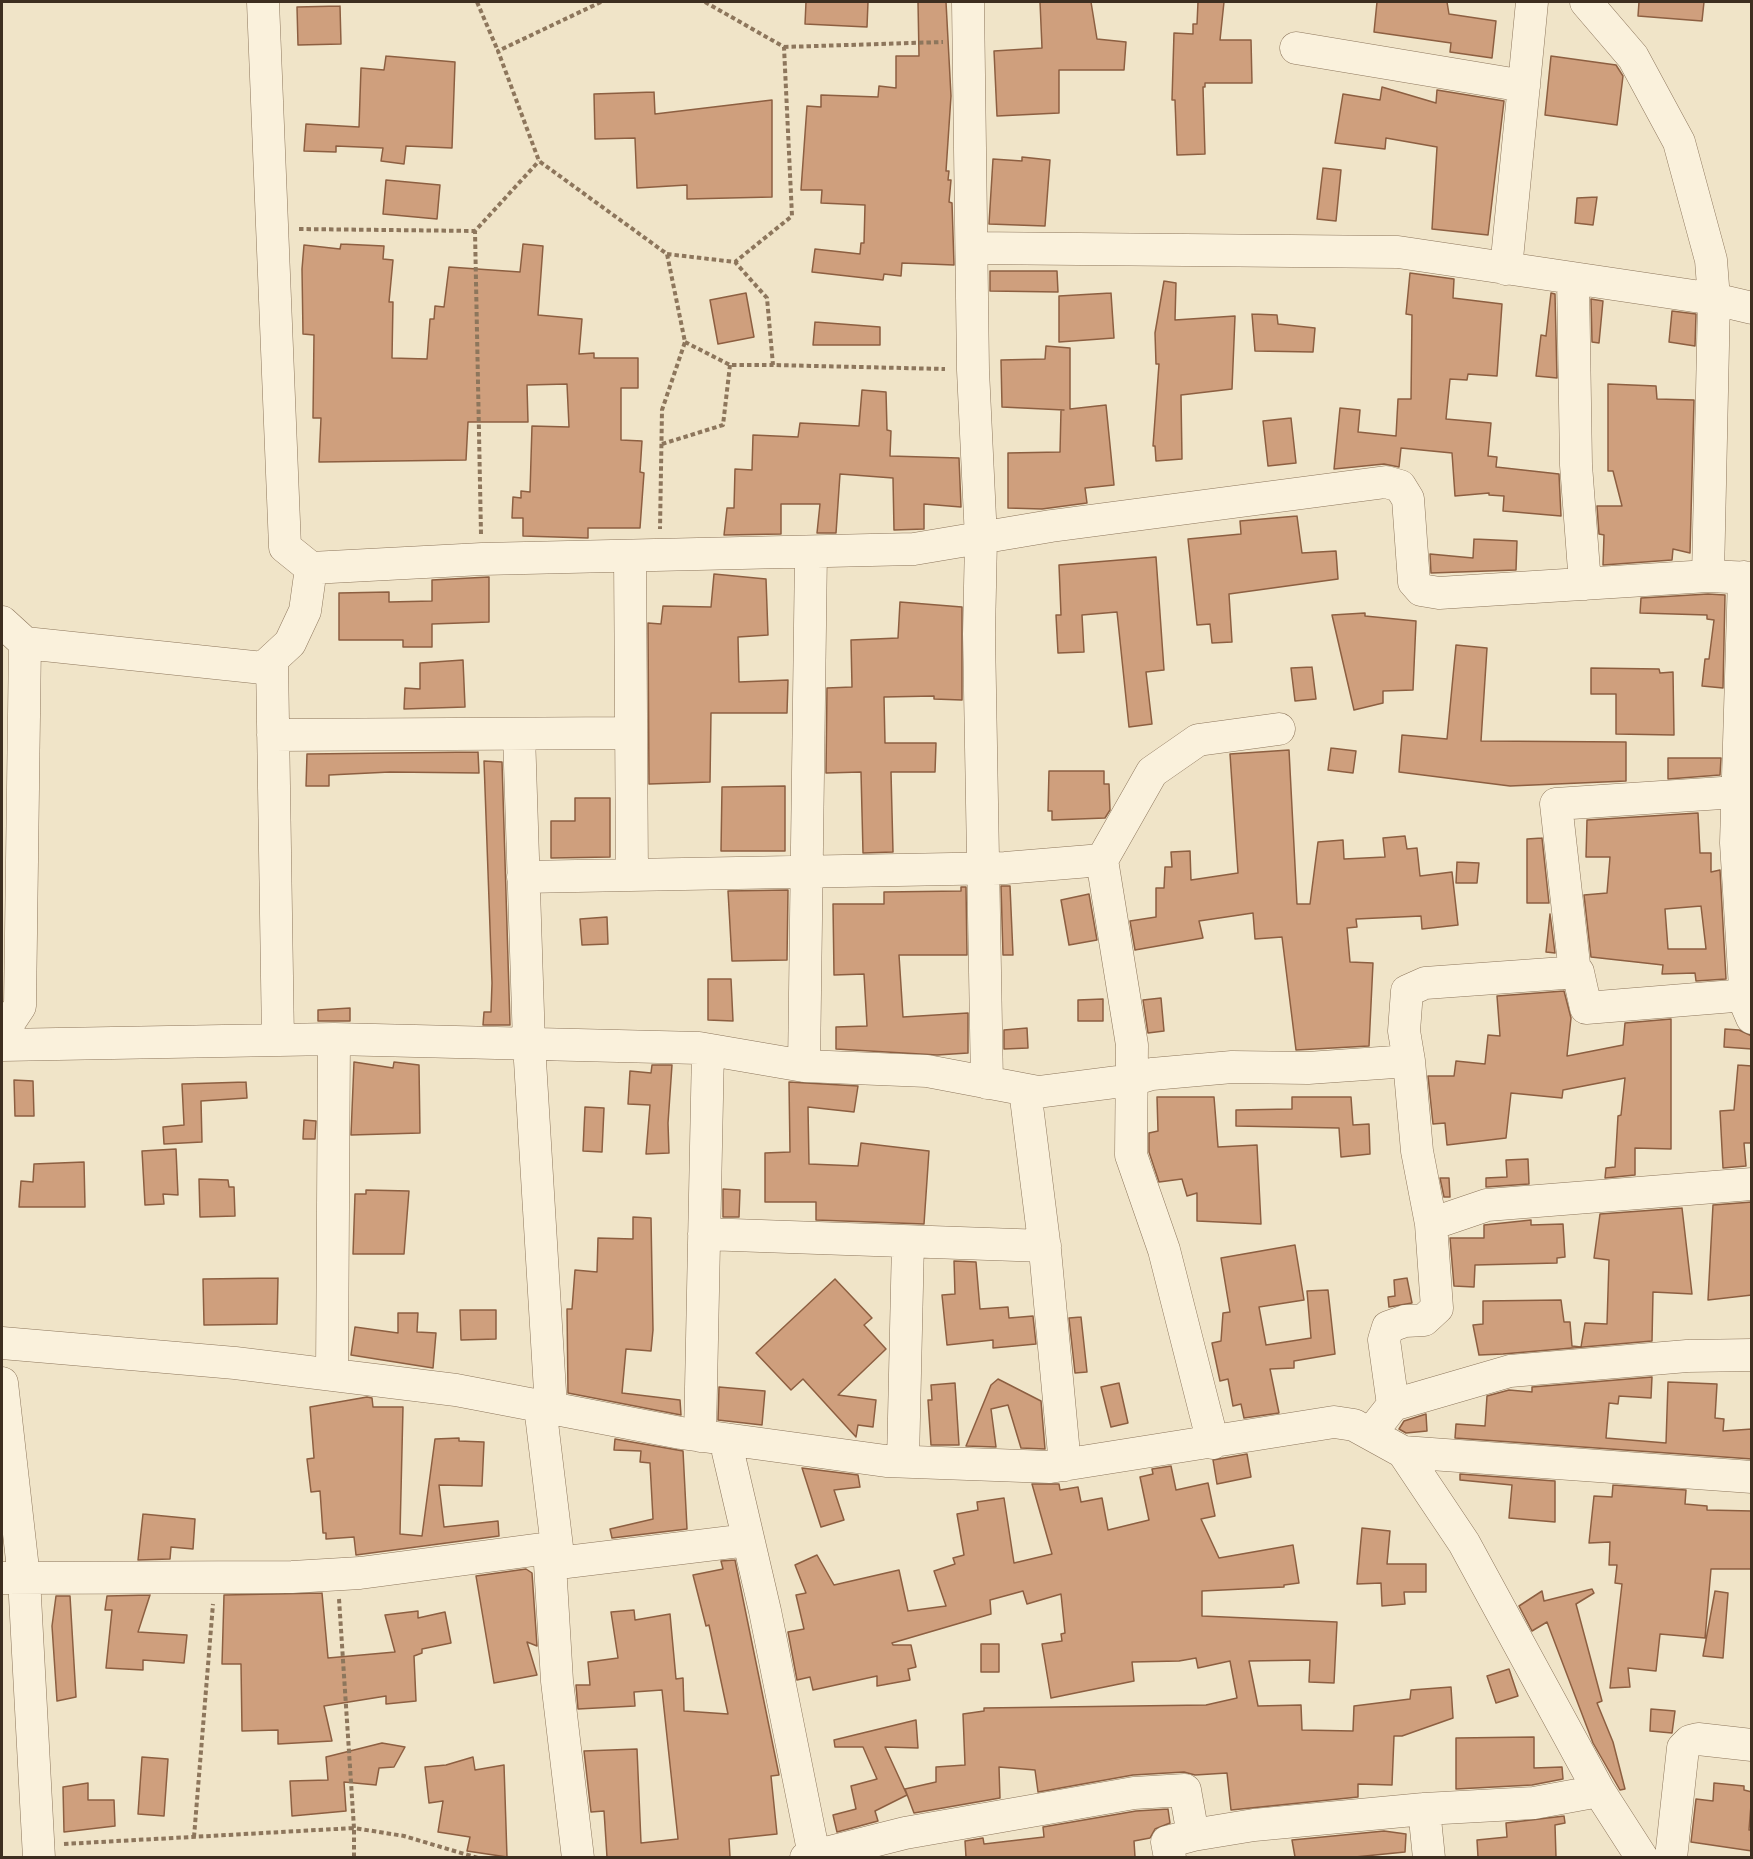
<!DOCTYPE html>
<html>
<head>
<meta charset="utf-8">
<style>
  body { margin:0 }
  #map { position:relative; width:1753px; height:1859px; overflow:hidden; background:#f0e4c8; font-family:Merriweather,serif }
  canvas { display:block }
  .frame { position:absolute; inset:0; border:3px solid #3d2e20; pointer-events:none }
</style>
</head>
<body>
<div id="map">
<canvas width="1753" height="1859"></canvas>
<div class="frame"></div>
</div>
<script>
const g = document.querySelector('canvas').getContext('2d');
g.lineJoin = 'round';
function fill(path, color) { g.fillStyle = color; g.fill(path, 'evenodd'); }
const shape = rows => new Path2D(rows.map(r => 'M' + r).join(''));
function trace(path, color, width, dash) { g.strokeStyle = color; g.lineWidth = width; g.lineCap = dash ? 'butt' : 'round'; g.setLineDash(dash || []); g.stroke(path); }
const building = shape([
  [806,2,868,2,867,27,805,24,806,2],
  [918,2,946,2,951,96,946,171,949,171,948,180,951,180,949,202,952,203,954,265,902,263,901,276,884,274,883,280,812,272,815,249,860,254,861,243,864,243,865,205,821,203,822,190,801,190,807,106,821,107,821,95,878,97,879,86,896,88,896,56,919,56,918,2],
  [1040,2,1091,2,1097,39,1126,42,1124,70,1059,70,1059,113,997,116,994,51,1042,48,1040,2],
  [1198,2,1224,2,1220,40,1251,40,1252,83,1205,83,1205,87,1203,87,1205,154,1177,155,1175,100,1172,100,1174,33,1193,34,1193,24,1197,24,1198,2],
  [1377,2,1447,2,1449,14,1496,21,1492,58,1450,52,1451,43,1374,32,1377,2],
  [1639,2,1704,2,1702,21,1638,16,1639,2],
  [340,6,341,44,298,45,297,7,340,6],
  [386,56,455,62,452,148,406,146,404,164,381,161,383,148,336,146,336,152,304,151,306,124,359,127,361,68,384,70,386,56],
  [1551,56,1616,65,1623,76,1617,125,1545,115,1551,56],
  [1382,87,1436,103,1437,90,1504,101,1488,235,1432,229,1437,147,1386,138,1385,149,1335,143,1343,94,1380,100,1382,87],
  [654,92,655,114,772,100,772,197,687,199,687,185,637,188,635,138,595,139,594,94,654,92],
  [1022,157,1050,160,1045,226,989,224,993,159,1022,161,1022,157],
  [1323,168,1341,170,1336,221,1317,219,1323,168],
  [386,180,440,185,437,219,383,214,386,180],
  [1597,197,1593,225,1575,223,1577,198,1597,197],
  [341,244,384,246,383,259,393,260,389,302,393,302,392,358,427,359,430,319,434,319,435,306,444,307,449,267,520,272,523,244,543,246,538,315,582,319,579,354,594,353,594,358,638,358,638,388,621,388,621,440,642,441,640,472,644,473,640,528,588,528,588,538,523,536,523,518,512,518,513,497,521,498,521,491,530,492,532,426,569,427,567,384,527,385,528,422,468,422,466,460,319,462,321,418,313,418,314,335,303,334,302,269,304,245,340,249,341,244],
  [990,271,1057,271,1058,292,990,291,990,271],
  [1410,273,1454,279,1453,298,1502,304,1497,376,1468,374,1467,380,1450,379,1446,419,1491,423,1488,456,1497,457,1496,467,1559,474,1561,516,1503,511,1504,496,1489,495,1489,493,1455,496,1452,453,1401,448,1399,467,1384,464,1334,469,1340,408,1360,410,1358,432,1396,436,1398,399,1411,399,1412,315,1406,314,1410,273],
  [1164,281,1176,283,1175,320,1235,316,1232,389,1181,395,1182,459,1156,461,1155,446,1153,446,1159,364,1156,364,1155,333,1164,281],
  [746,293,754,337,718,344,710,300,746,293],
  [1111,293,1114,338,1059,342,1059,296,1111,293],
  [1551,293,1555,294,1557,378,1536,376,1541,335,1546,336,1551,293],
  [1591,299,1603,301,1599,343,1592,342,1591,299],
  [1672,311,1696,314,1695,346,1669,342,1672,311],
  [1252,314,1277,315,1278,324,1315,328,1313,352,1255,351,1252,314],
  [815,322,880,327,880,345,813,345,815,322],
  [1046,346,1070,348,1070,409,1106,405,1114,485,1085,488,1087,503,1042,509,1008,508,1008,453,1060,452,1061,410,1064,410,1002,407,1001,360,1045,359,1046,346],
  [1608,384,1656,386,1657,399,1694,400,1690,553,1673,549,1672,560,1603,565,1604,535,1599,534,1597,506,1622,506,1613,471,1608,471,1608,384],
  [862,390,886,392,887,430,891,431,890,456,959,458,961,507,924,504,924,529,894,530,893,478,840,474,836,533,817,533,820,504,781,504,781,534,724,535,727,508,734,508,735,469,752,470,753,435,798,437,800,423,859,426,862,390],
  [1291,418,1296,463,1268,466,1263,421,1291,418],
  [1297,516,1302,553,1336,551,1338,579,1229,594,1232,642,1212,643,1210,624,1197,625,1188,539,1241,534,1240,521,1297,516],
  [1474,539,1517,541,1516,570,1431,573,1430,554,1473,558,1474,539],
  [1156,557,1164,670,1146,672,1152,724,1129,727,1117,612,1082,615,1084,652,1058,653,1056,615,1061,615,1059,565,1156,557],
  [714,574,766,579,768,635,738,637,739,682,788,680,787,713,711,713,710,782,649,784,648,623,661,624,663,606,711,607,714,574],
  [489,577,489,622,432,624,432,647,403,647,403,640,339,640,339,593,389,592,389,602,432,601,432,580,489,577],
  [1708,594,1725,595,1723,688,1702,686,1705,659,1709,659,1714,620,1707,619,1707,615,1640,613,1641,598,1708,594],
  [900,602,962,607,962,700,934,699,934,696,884,697,885,743,936,743,935,772,891,772,893,852,863,853,861,772,826,773,827,688,852,687,851,640,898,638,900,602],
  [1365,613,1365,616,1416,621,1413,690,1383,691,1383,703,1354,710,1332,615,1365,613],
  [1456,645,1487,648,1481,741,1626,742,1626,781,1510,786,1399,772,1402,735,1447,739,1456,645],
  [463,660,465,707,404,709,405,688,420,689,420,663,463,660],
  [1312,667,1316,699,1295,701,1291,668,1312,667],
  [1591,668,1659,669,1660,673,1673,672,1674,735,1616,734,1616,694,1591,694,1591,668],
  [1331,748,1356,751,1353,773,1328,770,1331,748],
  [1289,750,1297,904,1310,904,1318,842,1343,840,1344,859,1385,857,1383,838,1405,836,1407,849,1417,848,1420,876,1452,872,1458,925,1422,929,1421,916,1356,919,1357,927,1347,928,1350,962,1373,963,1369,1046,1296,1050,1282,937,1255,939,1253,913,1199,921,1203,938,1135,950,1130,921,1156,917,1156,888,1164,888,1165,867,1172,867,1171,852,1190,851,1191,880,1238,873,1230,754,1289,750],
  [478,752,479,773,390,772,329,775,329,786,306,786,307,754,478,752],
  [1668,758,1721,758,1720,775,1668,779,1668,758],
  [484,761,502,762,510,1025,483,1025,484,1012,491,1012,492,983,484,761],
  [1049,771,1104,771,1104,784,1109,784,1110,810,1105,818,1052,820,1052,811,1048,811,1049,771],
  [785,786,785,851,721,851,722,787,785,786],
  [575,798,610,798,610,857,551,858,551,821,575,821,575,798],
  [1698,813,1700,853,1711,853,1711,872,1720,870,1726,979,1696,981,1695,973,1662,974,1663,965,1591,957,1584,895,1607,893,1610,857,1586,857,1587,820,1698,813],
  [1701,906,1706,949,1668,949,1665,909,1701,906],
  [1542,838,1549,903,1527,903,1527,839,1542,838],
  [1457,862,1479,863,1477,883,1456,883,1457,862],
  [1001,886,1010,886,1013,955,1003,955,1001,886],
  [961,887,966,887,967,955,899,955,903,1017,968,1013,968,1053,937,1055,836,1049,836,1027,867,1026,864,974,834,975,833,904,884,904,884,892,961,891,961,887],
  [788,890,787,960,732,961,728,891,788,890],
  [1089,894,1097,940,1069,945,1061,900,1089,894],
  [1550,914,1555,953,1546,952,1550,914],
  [607,917,608,944,582,945,580,919,607,917],
  [708,979,731,979,733,1021,708,1020,708,979],
  [1564,991,1571,1018,1567,1056,1623,1045,1625,1023,1671,1019,1671,1149,1635,1148,1635,1175,1605,1178,1606,1168,1615,1167,1618,1116,1621,1115,1625,1078,1563,1090,1562,1098,1511,1093,1506,1138,1447,1145,1445,1123,1433,1124,1428,1076,1454,1076,1456,1061,1485,1064,1488,1035,1500,1036,1497,996,1564,991],
  [1161,998,1164,1031,1148,1033,1143,1000,1161,998],
  [1103,999,1103,1021,1078,1021,1078,1000,1103,999],
  [350,1008,350,1021,318,1021,318,1010,350,1008],
  [1027,1028,1028,1048,1004,1049,1004,1030,1027,1028],
  [1725,1029,1739,1030,1752,1036,1752,1049,1724,1047,1725,1029],
  [354,1062,393,1068,394,1062,419,1065,420,1133,351,1135,354,1062],
  [652,1065,672,1065,668,1123,669,1153,646,1154,650,1105,628,1104,630,1071,651,1073,652,1065],
  [1738,1065,1752,1066,1752,1143,1744,1143,1746,1166,1723,1168,1720,1111,1734,1110,1738,1065],
  [14,1080,33,1081,34,1116,15,1116,14,1080],
  [246,1082,247,1098,201,1101,202,1142,164,1144,163,1127,184,1125,182,1084,246,1082],
  [789,1082,858,1086,854,1112,808,1107,809,1164,858,1166,861,1143,929,1151,924,1224,816,1220,816,1202,765,1202,765,1153,790,1152,789,1082],
  [1157,1097,1214,1097,1218,1147,1257,1145,1261,1224,1197,1221,1197,1193,1187,1196,1182,1179,1159,1182,1149,1152,1149,1133,1158,1131,1157,1097],
  [1292,1097,1351,1097,1353,1125,1369,1124,1370,1154,1341,1157,1339,1128,1236,1126,1236,1110,1292,1109,1292,1097],
  [585,1107,604,1108,602,1152,583,1151,585,1107],
  [304,1120,316,1121,315,1139,303,1139,304,1120],
  [176,1149,178,1195,163,1194,164,1204,145,1205,142,1151,176,1149],
  [1528,1159,1529,1184,1486,1187,1486,1178,1507,1177,1506,1160,1528,1159],
  [84,1162,85,1207,19,1207,21,1181,33,1182,34,1164,84,1162],
  [1440,1178,1449,1178,1450,1197,1444,1197,1440,1178],
  [199,1179,228,1180,229,1187,234,1187,235,1216,200,1217,199,1179],
  [723,1189,740,1190,739,1217,723,1217,723,1189],
  [366,1190,409,1191,404,1254,353,1254,355,1194,366,1194,366,1190],
  [1752,1202,1752,1295,1708,1300,1713,1205,1752,1202],
  [1682,1208,1692,1294,1653,1292,1652,1341,1503,1354,1479,1355,1473,1325,1483,1324,1483,1301,1561,1300,1564,1322,1570,1322,1572,1346,1581,1347,1585,1323,1607,1324,1609,1260,1594,1258,1600,1214,1682,1208],
  [633,1217,651,1218,653,1330,651,1351,626,1349,622,1393,680,1400,681,1415,568,1393,567,1309,572,1309,575,1270,597,1272,598,1238,633,1239,633,1217],
  [1531,1220,1531,1225,1563,1224,1565,1257,1557,1258,1557,1263,1475,1265,1474,1287,1454,1286,1450,1238,1484,1238,1484,1225,1531,1220],
  [1295,1245,1304,1300,1259,1307,1266,1345,1311,1338,1307,1291,1328,1290,1335,1354,1294,1361,1294,1368,1270,1369,1279,1413,1244,1418,1241,1404,1233,1406,1228,1379,1220,1381,1212,1343,1221,1341,1223,1313,1230,1312,1221,1258,1295,1245],
  [954,1261,976,1262,980,1309,1008,1307,1009,1318,1033,1316,1036,1344,993,1348,993,1340,947,1345,942,1295,955,1294,954,1261],
  [278,1278,277,1324,204,1325,203,1279,278,1278],
  [1407,1278,1412,1303,1389,1307,1388,1297,1395,1296,1394,1280,1407,1278],
  [835,1279,872,1318,864,1325,886,1349,838,1395,876,1400,873,1427,858,1425,856,1437,803,1379,791,1390,756,1353,835,1279],
  [460,1310,496,1310,496,1339,461,1340,460,1310],
  [398,1313,418,1313,417,1332,436,1333,433,1368,351,1355,355,1327,398,1333,398,1313],
  [1081,1317,1087,1372,1075,1373,1069,1318,1081,1317],
  [1652,1377,1651,1398,1619,1396,1618,1404,1609,1403,1606,1438,1666,1443,1668,1382,1717,1384,1715,1418,1724,1419,1723,1431,1752,1429,1752,1459,1455,1438,1456,1424,1485,1426,1487,1396,1509,1390,1532,1392,1532,1387,1652,1377],
  [998,1379,1041,1401,1045,1449,1021,1448,1008,1405,991,1409,996,1447,966,1446,991,1385,998,1379],
  [955,1383,959,1445,931,1445,928,1400,932,1400,931,1385,955,1383],
  [1119,1383,1128,1423,1111,1427,1101,1387,1119,1383],
  [719,1387,765,1391,762,1425,718,1420,719,1387],
  [367,1397,372,1398,373,1407,403,1407,400,1534,422,1536,435,1439,459,1438,459,1441,484,1442,482,1486,439,1485,444,1527,498,1521,499,1536,356,1555,354,1537,326,1539,326,1533,323,1533,320,1491,311,1492,307,1459,314,1458,310,1407,367,1397],
  [1426,1414,1427,1431,1406,1433,1399,1429,1404,1421,1426,1414],
  [615,1439,683,1451,687,1529,612,1538,610,1529,653,1519,650,1463,640,1462,641,1451,614,1450,615,1439],
  [1247,1454,1251,1477,1217,1484,1213,1460,1247,1454],
  [1171,1466,1176,1490,1208,1483,1215,1516,1201,1519,1219,1558,1293,1545,1299,1583,1284,1585,1284,1587,1202,1591,1202,1616,1337,1622,1334,1683,1309,1682,1310,1660,1249,1661,1258,1706,1301,1705,1302,1730,1353,1731,1354,1706,1410,1699,1411,1690,1451,1687,1453,1718,1402,1736,1394,1736,1392,1785,1358,1784,1358,1797,1231,1810,1227,1773,1195,1775,1184,1772,1133,1775,1038,1792,1035,1770,999,1767,1000,1798,914,1813,905,1789,936,1782,936,1767,965,1765,963,1714,984,1711,984,1708,1206,1705,1237,1698,1230,1661,1198,1668,1196,1658,1179,1661,1132,1662,1134,1681,1051,1698,1042,1644,1062,1641,1061,1634,1065,1633,1061,1594,1027,1604,1023,1591,990,1600,991,1614,892,1643,893,1645,911,1645,916,1667,908,1669,910,1680,877,1686,877,1676,813,1690,810,1677,797,1680,788,1632,804,1629,796,1595,806,1593,795,1565,817,1555,834,1585,899,1570,908,1611,946,1606,934,1571,955,1564,953,1558,964,1555,957,1514,978,1510,977,1502,1004,1498,1014,1563,1052,1554,1032,1484,1059,1484,1060,1490,1078,1487,1081,1502,1102,1498,1108,1530,1149,1520,1140,1477,1153,1474,1152,1469,1171,1466],
  [802,1468,858,1475,860,1487,834,1490,844,1520,821,1527,802,1468],
  [1460,1474,1555,1481,1555,1522,1509,1518,1512,1485,1460,1480,1460,1474],
  [1613,1485,1686,1490,1685,1504,1707,1506,1707,1510,1752,1511,1752,1569,1711,1569,1705,1638,1660,1634,1656,1671,1628,1668,1630,1687,1610,1688,1622,1584,1615,1583,1617,1565,1609,1565,1610,1542,1589,1543,1594,1496,1612,1497,1613,1485],
  [143,1514,195,1519,193,1549,171,1547,170,1559,138,1560,143,1514],
  [1362,1528,1390,1531,1387,1564,1426,1564,1426,1592,1404,1592,1405,1604,1382,1606,1381,1583,1357,1584,1362,1528],
  [735,1560,779,1775,771,1776,777,1834,729,1839,730,1857,607,1857,604,1811,591,1812,584,1751,637,1749,641,1843,678,1839,662,1690,634,1692,635,1706,578,1709,576,1685,590,1685,588,1662,618,1658,611,1612,634,1610,635,1620,670,1614,676,1679,683,1678,684,1711,728,1714,709,1625,706,1626,693,1575,723,1569,721,1561,735,1560],
  [526,1569,532,1573,537,1646,527,1642,537,1675,494,1683,476,1576,526,1569],
  [1592,1589,1594,1593,1576,1604,1602,1701,1597,1703,1613,1742,1625,1789,1620,1790,1593,1743,1547,1622,1532,1631,1519,1606,1542,1591,1544,1601,1592,1589],
  [1715,1591,1728,1593,1723,1658,1703,1656,1715,1591],
  [322,1593,328,1658,395,1652,385,1615,418,1611,418,1618,445,1612,451,1643,422,1649,422,1653,414,1656,416,1701,386,1704,386,1696,324,1706,332,1741,278,1744,278,1730,242,1731,241,1664,222,1664,224,1595,322,1593],
  [150,1595,138,1632,187,1635,184,1663,143,1660,143,1670,106,1668,112,1610,105,1610,107,1596,150,1595],
  [56,1596,70,1596,76,1697,57,1701,52,1626,56,1596],
  [981,1644,999,1644,999,1672,981,1672,981,1644],
  [1509,1669,1518,1696,1496,1703,1487,1676,1509,1669],
  [1651,1709,1675,1711,1672,1733,1650,1731,1651,1709],
  [916,1720,918,1748,885,1747,907,1795,875,1811,878,1821,837,1832,833,1815,856,1809,851,1786,877,1779,863,1747,835,1747,834,1740,916,1720],
  [1534,1737,1534,1768,1562,1767,1563,1779,1532,1785,1456,1789,1456,1738,1534,1737],
  [382,1743,405,1747,394,1767,379,1768,376,1785,344,1782,346,1811,292,1816,290,1781,328,1780,326,1757,382,1743],
  [142,1757,168,1759,164,1816,138,1814,142,1757],
  [473,1757,475,1770,504,1765,507,1857,467,1851,470,1837,438,1832,443,1801,429,1803,425,1767,446,1765,473,1757],
  [88,1783,88,1800,114,1800,115,1826,64,1832,63,1787,88,1783],
  [1714,1783,1744,1786,1744,1790,1752,1792,1749,1830,1752,1830,1752,1851,1691,1842,1696,1799,1713,1801,1714,1783],
  [1168,1809,1170,1823,1155,1829,1150,1838,1134,1841,1135,1857,966,1857,965,1841,983,1838,984,1844,1044,1837,1043,1827,1136,1811,1168,1809],
  [1564,1816,1565,1823,1555,1825,1556,1857,1478,1857,1477,1840,1507,1837,1506,1823,1564,1816],
  [1384,1831,1406,1834,1405,1852,1355,1857,1295,1857,1292,1840,1384,1831]
]);
fill(building, '#cf9f7d');
trace(building, '#8d5f41', 1.5);
const minor = shape([
  [263,2,285,547,311,568],
  [968,2,973,370,981,539,979,634,987,1083],
  [1586,2,1633,57,1679,142,1711,260,1714,299,1708,576],
  [1296,48,1524,86],
  [972,248,1398,252,1714,299,1752,308],
  [1506,269,1532,2],
  [1573,279,1576,465,1585,584],
  [630,556,632,875],
  [1744,577,1736,843,1746,1004,1752,1018],
  [2,622,25,643,20,1006,2,1033],
  [25,643,263,668,290,643,305,611,311,568,482,559,914,549,1051,526,1386,482,1400,486,1408,499,1414,582,1421,590,1439,593,1708,576,1752,578],
  [272,660,278,1040],
  [519,734,529,1044,551,1408],
  [273,735,631,733],
  [523,877,1005,868,1102,860],
  [1575,973,1556,804,1737,792],
  [2,1045,334,1039,699,1048,804,1066,927,1071,1038,1092,1132,1080,1152,1074,1232,1067,1308,1068,1409,1061,1404,1031,1407,991,1425,983,1578,972,1586,1008,1746,995],
  [1409,1061,1417,1151,1431,1224],
  [804,1066,811,552],
  [1025,1090,1045,1250,1065,1465],
  [704,1234,1045,1246],
  [2,1343,235,1363,456,1390,681,1433,886,1461,1050,1467,1334,1422,1354,1425,1403,1452,1464,1543,1599,1791,1642,1858],
  [332,1375,334,1039],
  [2,1383,24,1578,39,1858],
  [1393,1405,1510,1371,1687,1356,1752,1355],
  [540,1406,557,1547,550,1564,557,1681,578,1858],
  [1371,1433,1393,1405,1384,1340,1388,1327,1405,1321,1424,1320,1437,1308,1431,1224,1487,1205,1752,1184],
  [700,1436,708,1050],
  [725,1439,765,1611,814,1855],
  [1213,1443,1164,1250,1131,1155,1132,1045,1102,860,1152,772,1198,740,1279,729],
  [1403,1452,1752,1477],
  [903,1461,908,1242],
  [550,1564,748,1540],
  [2,1578,292,1577,360,1573,557,1547],
  [1424,1809,1429,1858],
  [806,1858,905,1833,1134,1793,1185,1790,1193,1835,1254,1825,1424,1809,1534,1803,1599,1791],
  [1170,1858,1167,1842,1193,1835],
  [1671,1858,1683,1748,1690,1741,1698,1739,1752,1745]
]);
trace(minor, '#8d765c', 33);
trace(shape([
  [477,2,498,51],
  [601,2,498,51,539,161,667,254,685,342,662,410,660,529],
  [705,2,784,47,792,216,735,262],
  [784,47,943,42],
  [299,229,475,231],
  [667,254,735,262,767,298,773,365,945,369],
  [685,342,730,365,773,365],
  [662,444,723,425,730,365],
  [481,534,475,231,539,161],
  [339,1599,354,1828,404,1836,478,1858],
  [194,1837,213,1604],
  [64,1844,354,1828,354,1858]
]), '#8d765c', 4, [4.5, 3]);
trace(minor, '#faf1dc', 32);
</script>
</body>
</html>
